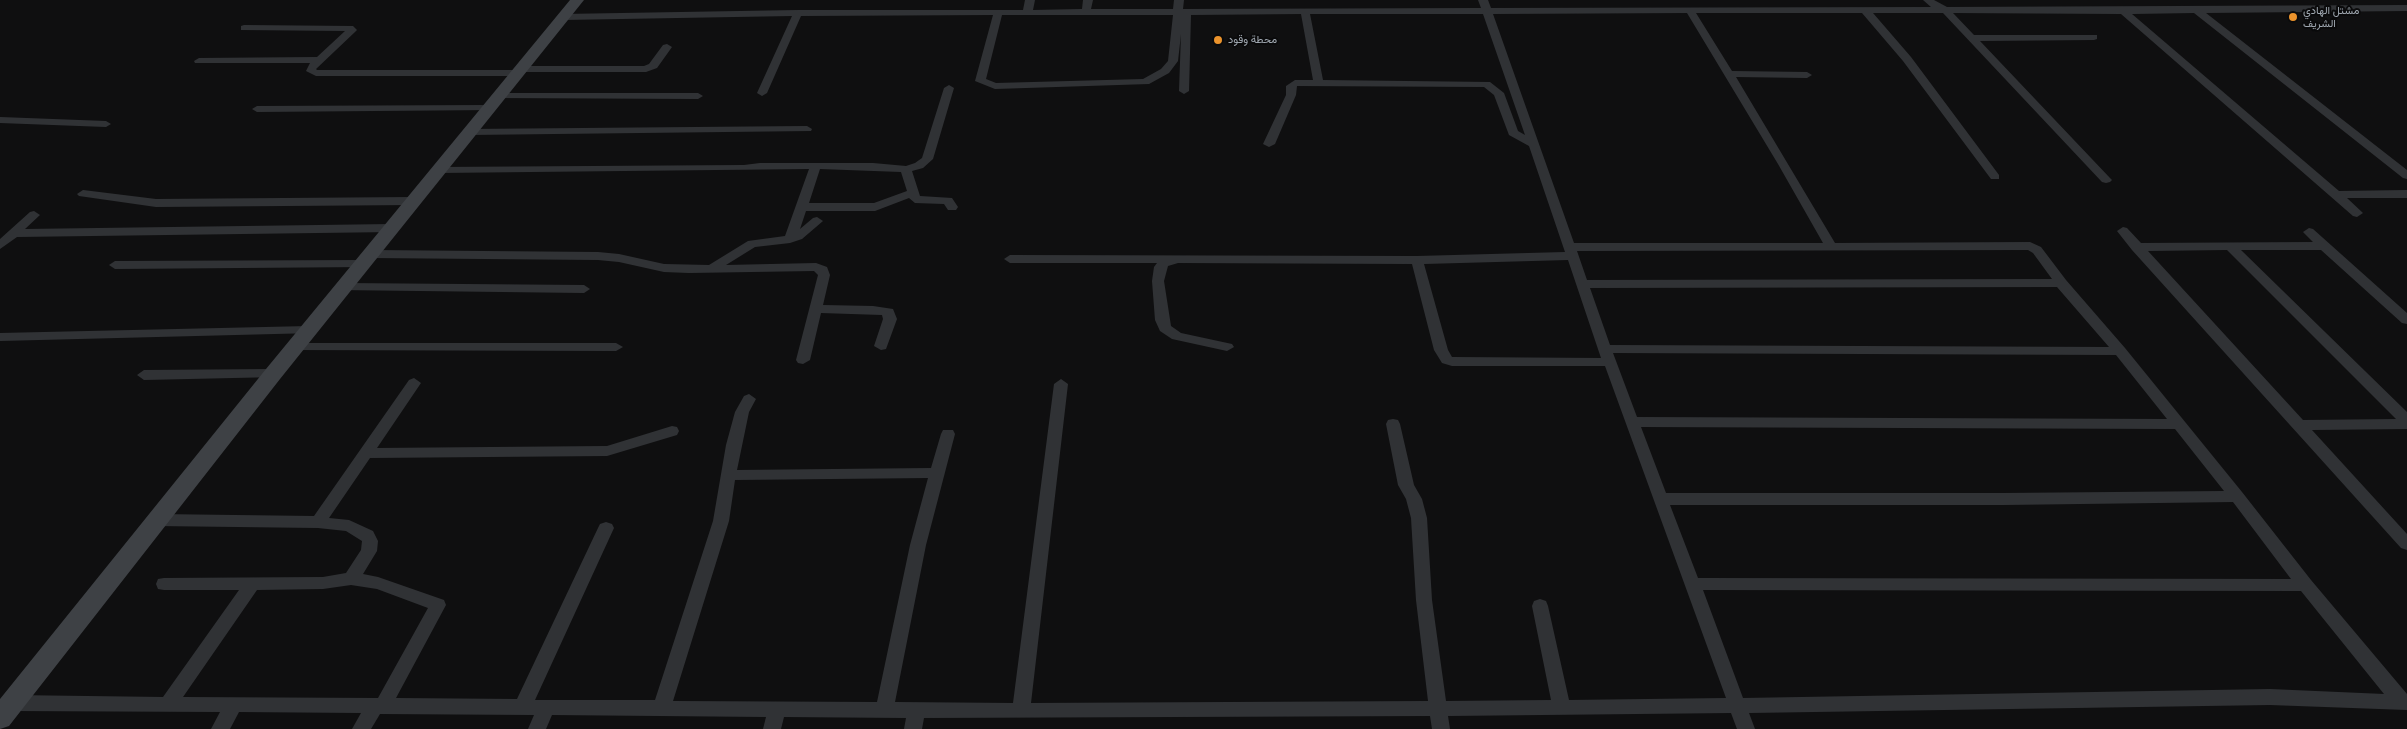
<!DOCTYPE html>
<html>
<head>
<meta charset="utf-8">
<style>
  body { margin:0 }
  canvas { display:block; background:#0f0f10 }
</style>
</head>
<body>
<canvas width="2407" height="729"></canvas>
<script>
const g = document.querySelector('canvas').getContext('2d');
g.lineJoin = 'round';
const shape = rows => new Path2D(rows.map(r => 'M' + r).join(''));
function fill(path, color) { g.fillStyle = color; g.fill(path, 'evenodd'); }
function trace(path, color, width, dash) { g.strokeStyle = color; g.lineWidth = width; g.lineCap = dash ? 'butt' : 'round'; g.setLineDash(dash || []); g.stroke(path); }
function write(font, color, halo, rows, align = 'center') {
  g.font = font + ' "IBM Plex Sans",Vazirmatn,sans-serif'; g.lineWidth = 4; g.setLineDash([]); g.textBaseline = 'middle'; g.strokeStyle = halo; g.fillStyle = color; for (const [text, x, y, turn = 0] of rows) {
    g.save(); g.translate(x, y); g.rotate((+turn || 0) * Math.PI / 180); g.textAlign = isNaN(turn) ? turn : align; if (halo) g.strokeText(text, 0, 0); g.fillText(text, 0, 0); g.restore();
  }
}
fill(shape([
  [1025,0,1035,0,1033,10,1082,9,1083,0,1093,0,1091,9,1173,9,1174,0,1184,0,1183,9,1481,8,1478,0,1488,0,1491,8,1931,7,1923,0,1934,0,1947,7,2407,5,2407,11,2206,13,2407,170,2407,179,2403,178,2194,13,2132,14,2339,191,2407,190,2407,198,2347,198,2363,213,2357,217,2353,216,2121,14,1953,13,1974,35,2097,35,2097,39,2094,40,1980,41,2110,178,2112,180,2110,182,2106,183,2102,182,1943,13,1873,13,1911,57,1999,175,1999,179,1991,179,1903,61,1862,13,1696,13,1732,71,1807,72,1812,75,1807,78,1736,77,1835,243,2030,242,2041,247,2066,280,2125,348,2242,492,2311,580,2407,694,2407,710,2270,705,1749,713,1755,729,1737,729,1731,713,1448,716,1450,729,1432,729,1430,716,924,718,922,729,904,729,906,718,784,717,781,729,763,729,766,717,552,715,546,729,528,729,534,715,380,714,371,729,352,729,361,713,239,712,230,729,211,729,220,712,11,711,5,708,2,703,5,698,11,695,163,697,239,590,164,590,158,589,156,584,158,579,164,578,323,577,346,573,361,550,362,541,346,531,318,528,156,526,150,524,148,520,150,516,156,514,314,516,409,380,414,378,421,383,377,448,607,446,672,426,677,427,679,431,677,435,607,456,370,458,329,518,349,520,373,531,378,541,377,551,363,574,378,577,444,600,446,605,396,698,517,699,598,528,600,524,606,522,612,524,614,528,535,700,655,700,713,521,726,445,735,412,744,396,749,394,756,399,749,412,737,470,931,468,941,434,943,430,953,430,955,434,926,545,895,702,1013,703,1054,384,1061,379,1068,384,1031,703,1428,701,1416,600,1411,518,1406,499,1398,485,1386,424,1388,420,1393,419,1398,420,1400,424,1414,485,1422,499,1427,518,1432,600,1446,701,1551,700,1532,606,1534,601,1540,599,1546,601,1548,606,1569,700,1726,698,1605,366,1452,366,1442,363,1434,350,1412,264,1178,263,1168,266,1164,281,1171,326,1181,333,1232,344,1234,347,1227,351,1172,339,1160,331,1155,320,1152,281,1154,267,1157,263,1010,263,1004,259,1010,255,1417,256,1565,252,1529,146,1509,135,1494,95,1484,87,1297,86,1296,95,1275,144,1269,147,1263,144,1286,95,1286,86,1295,80,1313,80,1301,14,1191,15,1189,91,1184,94,1179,91,1181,34,1178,61,1169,73,1149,84,995,89,975,81,993,15,801,16,767,93,762,96,757,93,792,16,563,20,558,17,563,14,798,10,1023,10,1025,0],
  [1687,13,1778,164,1823,243,1574,243,1493,14,1687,13],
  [1310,14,1483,14,1525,135,1518,131,1504,93,1490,82,1323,80,1310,14],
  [1002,15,1173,15,1168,61,1161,69,1143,79,996,83,986,79,1002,15],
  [2028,250,2033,253,2052,279,1587,280,1577,251,2028,250],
  [1568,260,1601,358,1452,357,1448,350,1424,264,1568,260],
  [2057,287,2109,347,1610,345,1590,288,2057,287],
  [1613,353,2116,355,2167,419,1637,417,1613,353],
  [1641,427,2175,429,2224,491,2004,493,1666,493,1641,427],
  [928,478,910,545,877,702,673,701,729,521,735,480,928,478],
  [2233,502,2291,579,1698,578,1670,505,2004,505,2233,502],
  [351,585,377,589,428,608,378,698,183,697,257,590,323,589,351,585],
  [1703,590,2301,591,2384,694,2270,689,1743,698,1703,590],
  [244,25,353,26,357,30,355,32,316,69,317,70,519,70,519,67,523,66,644,66,649,64,663,45,667,44,672,47,657,68,646,72,523,72,523,75,519,76,316,76,306,71,310,63,195,63,194,61,199,58,317,57,345,31,241,30,241,26,244,25],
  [949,85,954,88,933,159,923,168,912,171,920,196,952,198,958,207,956,210,948,210,944,204,915,203,909,198,875,211,806,211,800,229,813,218,817,217,823,221,802,239,790,243,755,247,726,265,816,263,827,267,830,275,823,305,873,306,893,309,897,319,886,349,881,350,874,346,883,319,882,315,821,313,810,360,803,364,798,363,796,360,818,275,814,271,689,273,664,272,619,262,598,260,371,258,365,254,371,250,598,252,619,254,664,264,709,265,748,241,785,236,809,169,439,173,433,170,439,167,744,165,760,163,873,163,906,166,915,163,922,158,944,88,949,85],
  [820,169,901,172,907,191,874,203,809,203,820,169],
  [499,93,698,93,703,96,698,99,495,98,495,94,499,93],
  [489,105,494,108,493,110,257,112,252,109,257,106,489,105],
  [0,117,106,121,111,124,106,127,0,123,0,117],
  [807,126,812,129,811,131,469,135,464,132,469,129,807,126],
  [83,190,156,199,413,197,419,201,413,205,156,207,79,196,77,194,83,190],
  [34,211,40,215,25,229,392,224,398,228,392,232,17,237,0,249,0,239,30,212,34,211],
  [2123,227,2127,228,2141,243,2313,242,2303,232,2309,228,2313,229,2407,313,2407,324,2402,323,2321,250,2241,250,2407,412,2407,429,2312,430,2407,534,2407,550,2401,548,2132,250,2117,231,2123,227],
  [2227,250,2396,419,2303,420,2148,251,2227,250],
  [362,260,368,264,366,267,115,269,109,265,115,261,362,260],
  [343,283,584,285,590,289,584,293,338,290,337,287,343,283],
  [309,326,316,330,314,333,0,341,0,333,309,326],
  [295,343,616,343,623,347,616,351,290,350,288,347,295,343],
  [273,369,278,371,280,374,278,377,144,380,137,375,144,370,273,369]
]), '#303235');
fill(shape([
  [570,0,584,0,280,379,9,726,0,729,0,699,266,369,570,0]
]), '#3e4145');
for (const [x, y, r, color] of [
  [2293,17,5,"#eb932c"],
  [1218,40,5,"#eb932c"]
]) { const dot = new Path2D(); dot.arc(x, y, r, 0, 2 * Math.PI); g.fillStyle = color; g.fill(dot); trace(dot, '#0a0a0b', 2); }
write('11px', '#a0a8b1', '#0a0a0b', [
  ["مشتل الهادي",2303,11],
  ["الشريف",2303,24],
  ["محطة وقود",1228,40]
], 'left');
</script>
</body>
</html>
